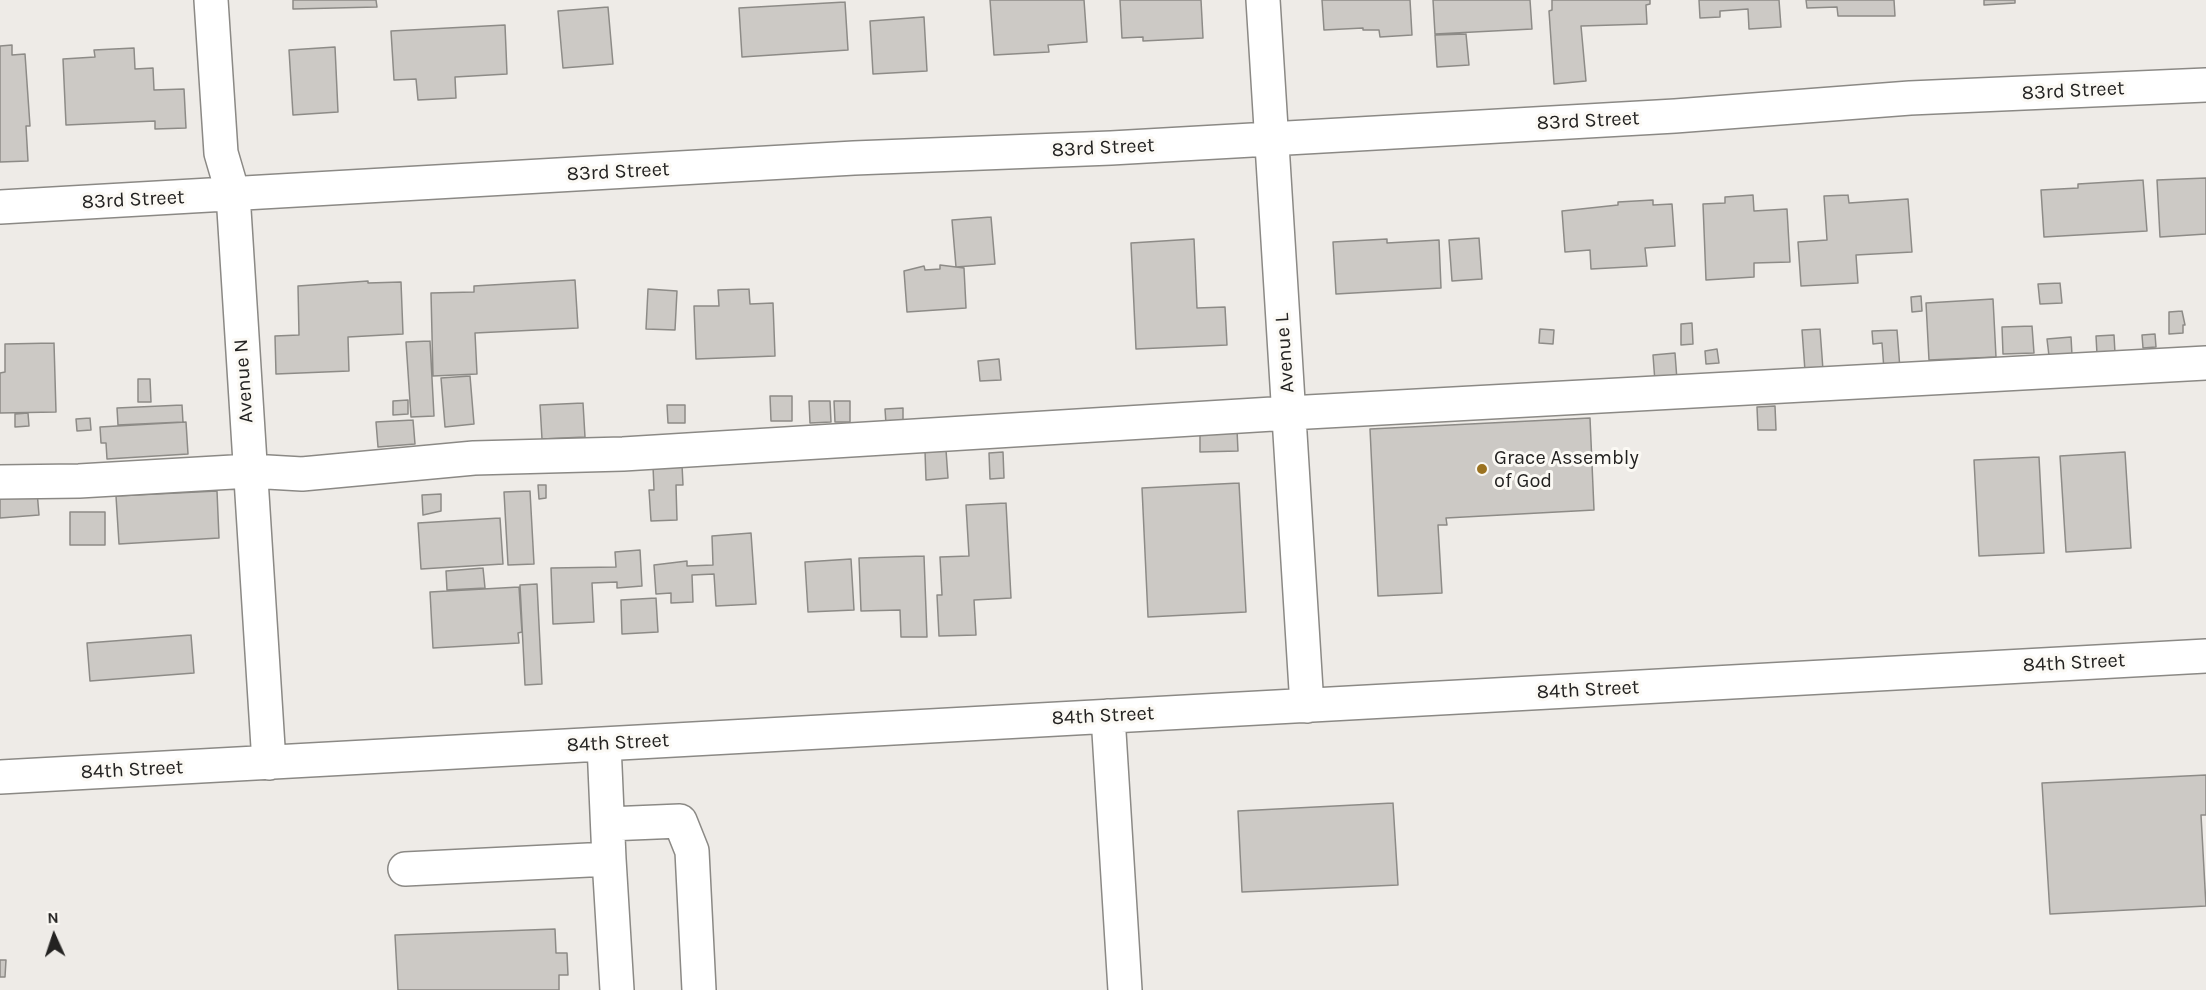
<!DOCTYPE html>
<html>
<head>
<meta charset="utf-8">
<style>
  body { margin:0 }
  #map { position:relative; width:2206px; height:990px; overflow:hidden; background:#eeebe7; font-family:Karla,sans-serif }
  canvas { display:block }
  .north { position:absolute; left:24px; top:906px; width:60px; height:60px; -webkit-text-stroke:4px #fbf9f4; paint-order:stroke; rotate:357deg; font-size:16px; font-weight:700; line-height:24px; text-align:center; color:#232221 }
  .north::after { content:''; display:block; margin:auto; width:21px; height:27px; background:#232221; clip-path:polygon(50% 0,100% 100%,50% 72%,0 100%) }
</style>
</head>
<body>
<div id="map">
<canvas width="2206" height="990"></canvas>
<div class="north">N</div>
</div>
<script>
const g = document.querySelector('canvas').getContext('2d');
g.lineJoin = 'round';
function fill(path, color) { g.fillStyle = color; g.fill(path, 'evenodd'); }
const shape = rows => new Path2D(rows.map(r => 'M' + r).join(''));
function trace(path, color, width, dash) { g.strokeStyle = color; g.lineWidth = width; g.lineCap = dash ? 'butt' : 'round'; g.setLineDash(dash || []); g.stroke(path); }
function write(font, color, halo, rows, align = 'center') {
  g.font = font + ' Karla,sans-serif'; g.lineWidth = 6; g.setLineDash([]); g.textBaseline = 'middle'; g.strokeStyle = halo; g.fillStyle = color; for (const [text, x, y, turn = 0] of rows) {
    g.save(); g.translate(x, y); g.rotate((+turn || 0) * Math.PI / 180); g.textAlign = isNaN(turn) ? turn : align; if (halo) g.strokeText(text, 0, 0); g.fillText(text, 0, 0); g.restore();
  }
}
const building = shape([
  [293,0,376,0,377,7,293,9,293,0],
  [990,0,1084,0,1087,42,1048,45,1049,52,994,55,990,0],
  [1120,0,1201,0,1203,38,1143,41,1143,37,1122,38,1120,0],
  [1322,0,1410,0,1412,35,1380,37,1379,30,1363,30,1363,28,1324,30,1322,0],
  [1433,0,1530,0,1532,29,1435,34,1433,0],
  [1552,0,1650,0,1650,4,1646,5,1647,24,1581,26,1586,81,1554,84,1549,11,1552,10,1552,0],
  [1699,0,1779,0,1781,27,1749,29,1748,9,1720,11,1720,17,1700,18,1699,0],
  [1806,0,1894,0,1895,16,1838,16,1837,7,1807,8,1806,0],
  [1984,0,2015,0,2015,3,1984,5,1984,0],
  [845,2,848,50,742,57,739,8,845,2],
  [608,7,613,64,563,68,558,11,608,7],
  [924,17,927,71,873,74,870,21,924,17],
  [505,25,507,74,455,77,456,98,418,100,416,79,394,80,391,31,505,25],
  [1466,34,1469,65,1437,67,1435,35,1466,34],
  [12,45,12,55,25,54,30,126,26,126,28,161,0,162,0,46,12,45],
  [335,47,338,112,293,115,289,50,335,47],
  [134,48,135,69,153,68,154,90,184,89,186,128,155,129,155,121,66,125,63,59,95,57,94,50,134,48],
  [2206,178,2206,234,2160,237,2157,180,2206,178],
  [2143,180,2147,231,2044,237,2041,190,2078,188,2078,184,2143,180],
  [1753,195,1754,211,1787,209,1790,262,1754,263,1754,277,1706,280,1703,204,1725,203,1725,197,1753,195],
  [1848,195,1849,203,1908,199,1912,252,1856,255,1858,283,1801,286,1798,242,1827,240,1824,196,1848,195],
  [1653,200,1653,205,1672,204,1675,246,1645,248,1647,266,1591,269,1590,250,1565,252,1562,211,1618,205,1618,202,1653,200],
  [991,217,995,264,956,267,952,220,991,217],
  [1479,238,1482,279,1452,281,1449,240,1479,238],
  [1194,239,1197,308,1225,307,1227,345,1136,349,1131,243,1194,239],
  [1387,239,1387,243,1439,240,1441,288,1336,294,1333,242,1387,239],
  [940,265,964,268,966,308,907,312,904,271,924,266,925,270,940,269,940,265],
  [575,280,578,328,475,333,477,374,433,376,431,293,474,292,474,286,575,280],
  [368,281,368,283,401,282,403,334,348,337,349,371,276,374,275,336,299,335,298,286,368,281],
  [2060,283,2062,303,2040,304,2038,284,2060,283],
  [648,289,677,291,675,330,646,329,648,289],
  [749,289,750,304,773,303,775,356,696,359,694,306,719,306,718,290,749,289],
  [1921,296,1922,311,1912,312,1911,297,1921,296],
  [1993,299,1996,357,1929,360,1926,303,1993,299],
  [2182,311,2185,325,2183,325,2183,333,2169,334,2169,312,2182,311],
  [1692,323,1693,344,1681,345,1681,324,1692,323],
  [2032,326,2034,353,2003,354,2002,327,2032,326],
  [1540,329,1554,330,1553,344,1539,343,1540,329],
  [1820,329,1823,370,1805,371,1802,330,1820,329],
  [1897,330,1900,369,1884,370,1882,343,1873,344,1872,331,1897,330],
  [2155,334,2156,347,2143,348,2142,335,2155,334],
  [2114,335,2115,353,2097,354,2096,336,2114,335],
  [2071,337,2072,355,2049,356,2047,339,2071,337],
  [430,341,434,416,411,417,406,342,430,341],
  [54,343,56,412,0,413,0,373,5,372,5,344,54,343],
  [1717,349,1719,363,1706,364,1705,351,1717,349],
  [1675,353,1677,380,1655,382,1653,355,1675,353],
  [999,359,1001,380,980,381,978,361,999,359],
  [470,376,474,424,445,427,441,378,470,376],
  [138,379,150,379,151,402,138,402,138,379],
  [770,396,792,396,792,421,771,421,770,396],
  [408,400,408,414,393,415,393,401,408,400],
  [809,401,830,401,831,422,810,423,809,401],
  [834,401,850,401,850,422,835,422,834,401],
  [583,403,585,437,542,439,540,405,583,403],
  [182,405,183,422,118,425,117,408,182,405],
  [667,405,685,405,685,423,668,423,667,405],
  [1775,406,1776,430,1758,430,1757,407,1775,406],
  [903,408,903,423,886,424,885,409,903,408],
  [28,413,29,426,15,427,15,414,28,413],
  [90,418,91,430,77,431,76,419,90,418],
  [1590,418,1594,510,1446,518,1447,525,1438,525,1442,593,1378,596,1370,429,1590,418],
  [413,420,415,444,378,447,376,422,413,420],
  [186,422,188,454,107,459,106,443,101,443,100,427,186,422],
  [1237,430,1238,451,1200,452,1200,431,1237,430],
  [946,450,948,478,926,480,925,451,946,450],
  [1003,452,1004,478,990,479,989,453,1003,452],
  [2125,452,2131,548,2066,552,2060,456,2125,452],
  [2039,457,2044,553,1979,556,1974,460,2039,457],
  [682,465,683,485,676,485,677,520,651,521,649,490,654,490,653,466,682,465],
  [1239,483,1246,612,1148,617,1142,488,1239,483],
  [538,485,546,485,546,498,539,499,538,485],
  [37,491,39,515,0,518,0,494,37,491],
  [217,491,219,538,119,544,116,496,217,491],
  [530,491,534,564,508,565,504,492,530,491],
  [441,494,441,511,423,515,422,495,441,494],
  [1006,503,1011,598,974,600,976,635,939,636,937,595,942,595,940,557,969,556,966,505,1006,503],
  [70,512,105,512,105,545,70,545,70,512],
  [500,518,503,564,421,569,418,523,500,518],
  [751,533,756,604,716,606,714,574,692,575,693,602,671,603,671,593,656,594,654,565,687,561,687,566,713,565,712,536,751,533],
  [640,550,642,586,617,588,617,582,592,583,594,622,553,624,551,568,616,567,615,552,640,550],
  [924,556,927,637,901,637,900,610,861,611,859,558,924,556],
  [851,559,854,610,808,612,805,562,851,559],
  [483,568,485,588,447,590,446,571,483,568],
  [537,584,542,684,525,685,520,585,537,584],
  [519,587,522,632,518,633,519,643,433,648,430,592,519,587],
  [656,598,658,632,622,634,621,600,656,598],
  [191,635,194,673,90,681,87,643,191,635],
  [2206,775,2206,815,2201,815,2206,906,2050,914,2042,783,2206,775],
  [1393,803,1398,885,1242,892,1238,811,1393,803],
  [555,929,556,953,567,953,568,975,559,975,559,990,398,990,395,935,555,929],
  [0,960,6,960,5,977,0,977,0,960]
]);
fill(building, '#ccc9c5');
trace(building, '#8d8b87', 1.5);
const minor = shape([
  [211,0,221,153,233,194,269,763],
  [1263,0,1307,706],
  [0,207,854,158,1111,148,1675,116,1910,98,2206,85],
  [0,482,79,481,250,471,302,474,474,458,623,454,1289,413,2206,363],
  [1108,716,1125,990],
  [0,777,2206,656],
  [608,824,680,821,692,851,699,990],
  [609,859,617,990],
  [405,869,609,859,604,744]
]);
trace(minor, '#8b8985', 36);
trace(minor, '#fff', 33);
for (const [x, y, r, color] of [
  [1482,469,6,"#9b7220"]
]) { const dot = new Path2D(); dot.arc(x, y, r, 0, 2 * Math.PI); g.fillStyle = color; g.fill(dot); trace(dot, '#fbf9f4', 2); }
write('20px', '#232221', '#fbf9f4', [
  ["83rd Street",2073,91,-3],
  ["83rd Street",1588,121,-3],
  ["83rd Street",1103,148,-3],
  ["83rd Street",618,172,-3],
  ["83rd Street",133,200,-3],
  ["Avenue L",1285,353,-94],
  ["Avenue N",244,381,-94],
  ["84th Street",2074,663,-3],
  ["84th Street",1588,690,-3],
  ["84th Street",1103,716,-3],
  ["84th Street",618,743,-3],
  ["84th Street",132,770,-3]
]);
write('20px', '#232221', '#fbf9f4', [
  ["Grace Assembly",1494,458],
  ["of God",1494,481]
], 'left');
</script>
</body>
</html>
